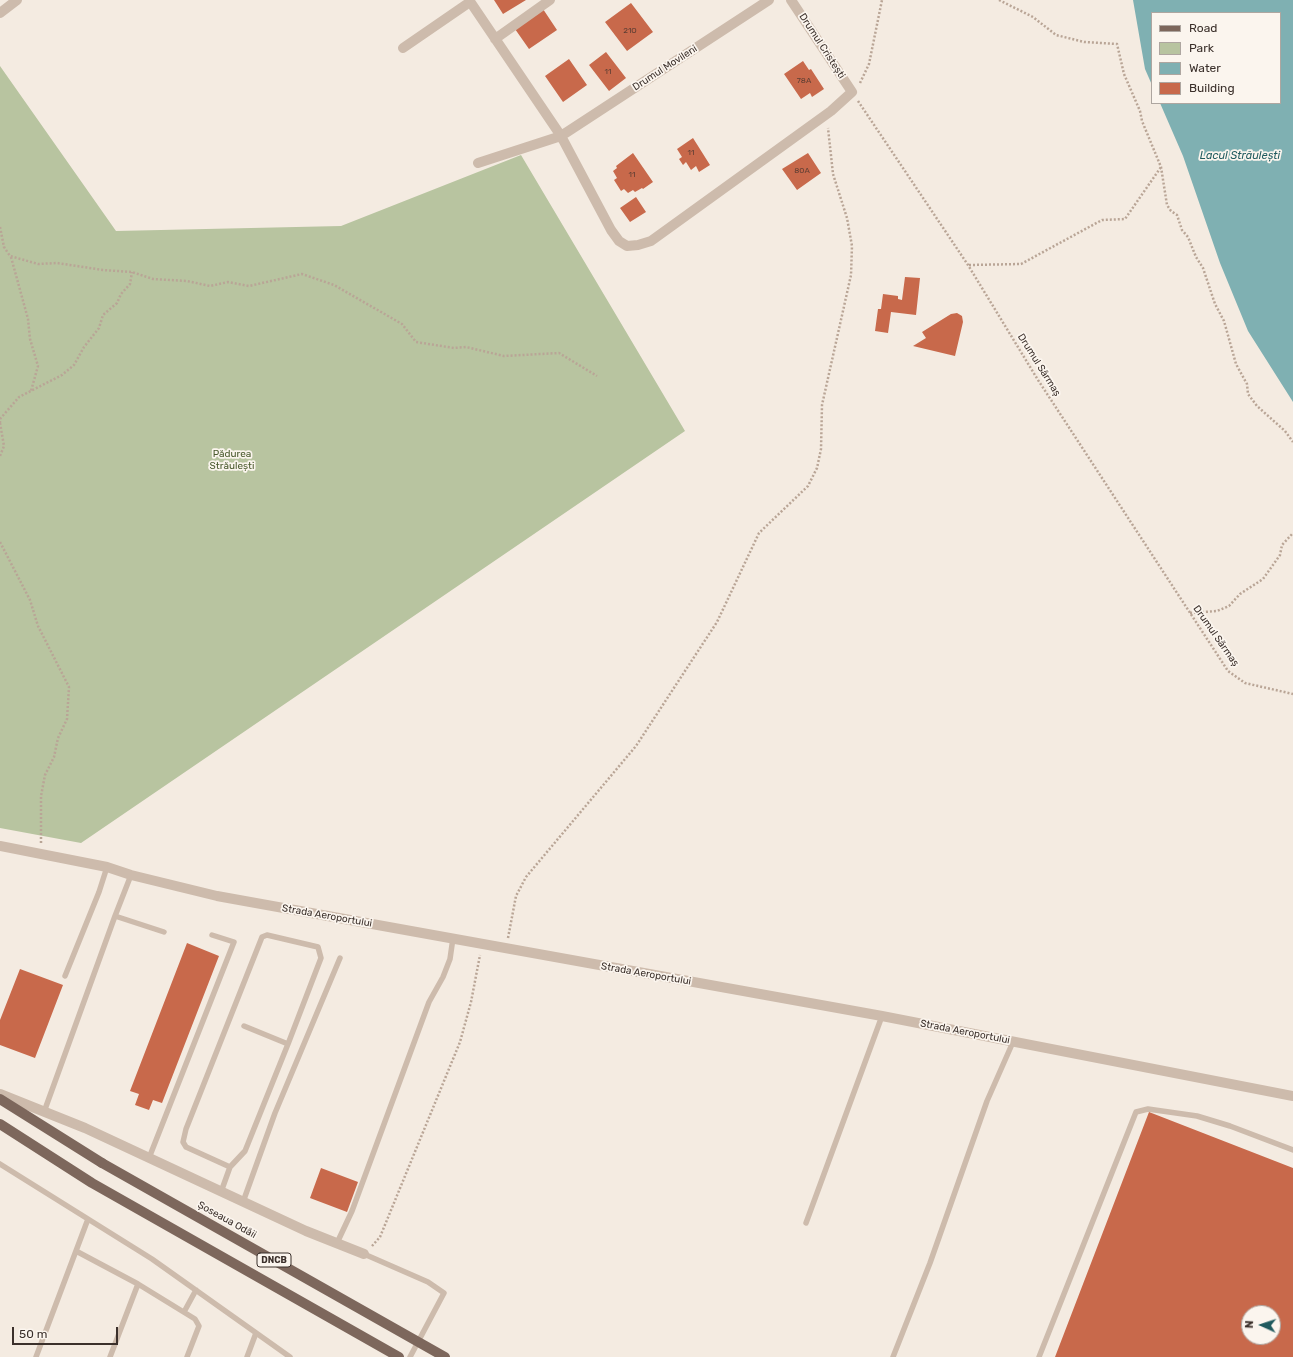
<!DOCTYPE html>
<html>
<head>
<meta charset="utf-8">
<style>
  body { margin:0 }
  #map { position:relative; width:1293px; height:1357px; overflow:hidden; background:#f4ebe1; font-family:Rubik,sans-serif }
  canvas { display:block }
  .legend { position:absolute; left:1151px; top:12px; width:130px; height:92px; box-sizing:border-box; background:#fbf5ee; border:1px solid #aea6a0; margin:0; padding:5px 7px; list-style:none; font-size:12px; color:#3b302b }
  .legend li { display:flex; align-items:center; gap:8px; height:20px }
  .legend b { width:20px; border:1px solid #aea6a0 }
  .north { position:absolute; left:1241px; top:1305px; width:40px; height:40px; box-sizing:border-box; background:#fbf5ee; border:1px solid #aea6a0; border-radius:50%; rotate:273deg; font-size:11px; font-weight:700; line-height:16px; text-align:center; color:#3b302b }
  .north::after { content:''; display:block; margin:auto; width:14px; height:18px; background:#1f5a5e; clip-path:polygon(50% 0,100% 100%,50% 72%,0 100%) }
  .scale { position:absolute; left:12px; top:1327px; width:106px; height:18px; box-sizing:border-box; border:2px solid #3b302b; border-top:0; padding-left:5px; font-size:12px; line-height:14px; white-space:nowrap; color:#3b302b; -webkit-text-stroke:3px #fbf5ee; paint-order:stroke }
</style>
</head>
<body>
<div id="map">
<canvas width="1293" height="1357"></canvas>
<ul class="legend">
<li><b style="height:5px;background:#7d675c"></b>Road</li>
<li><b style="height:11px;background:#b8c4a0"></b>Park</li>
<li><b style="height:11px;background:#7fb0b2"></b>Water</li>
<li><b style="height:11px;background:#c8694b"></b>Building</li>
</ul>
<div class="north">N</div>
<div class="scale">50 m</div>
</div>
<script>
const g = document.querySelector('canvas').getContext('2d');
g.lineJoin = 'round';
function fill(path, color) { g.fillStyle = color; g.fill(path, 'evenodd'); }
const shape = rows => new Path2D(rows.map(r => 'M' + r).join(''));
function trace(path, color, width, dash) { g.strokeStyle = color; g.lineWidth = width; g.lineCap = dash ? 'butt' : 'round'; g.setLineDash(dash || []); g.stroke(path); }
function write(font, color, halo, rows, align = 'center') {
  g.font = font + ' Rubik,sans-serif'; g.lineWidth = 3.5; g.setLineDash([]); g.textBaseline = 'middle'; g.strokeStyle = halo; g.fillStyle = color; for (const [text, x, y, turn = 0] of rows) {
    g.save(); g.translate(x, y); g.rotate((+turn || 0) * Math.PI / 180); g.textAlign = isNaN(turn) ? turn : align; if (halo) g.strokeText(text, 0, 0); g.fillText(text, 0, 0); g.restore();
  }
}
fill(shape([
  [0,66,116,231,341,226,521,155,685,431,81,843,0,828]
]), '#b8c4a0');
fill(shape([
  [1133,0,1293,0,1293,402,1248,331,1220,263,1183,156,1160,103,1280,103,1280,13,1152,13,1152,85,1145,69]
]), '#7fb0b2');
fill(shape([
  [494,0,526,0,503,14],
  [631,3,653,32,627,51,605,22],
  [543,9,557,30,529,49,515,29],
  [606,52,626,78,609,91,589,65],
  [569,59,587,85,563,102,545,76],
  [803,61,809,70,811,69,824,89,812,97,810,93,801,99,784,74],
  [693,138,710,165,699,172,696,166,691,170,686,162,683,165,679,159,682,157,677,149],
  [633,153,653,182,643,189,642,188,635,192,633,190,628,193,624,189,621,191,614,180,617,178,613,171,617,168,616,166],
  [808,153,821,173,797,190,782,169],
  [636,197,646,212,630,222,620,208],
  [905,277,920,278,916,315,891,312,888,333,875,331,878,309,881,309,883,294,898,296,898,299,902,300],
  [957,313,962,316,963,322,955,356,913,346,926,338,922,332,951,314],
  [187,943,219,956,162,1103,153,1100,149,1110,135,1105,139,1094,130,1091],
  [20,969,63,985,35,1058,0,1045,0,1020],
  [1149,1112,1293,1168,1293,1357,1055,1357],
  [1249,1313,1273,1313,1273,1337,1249,1337],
  [321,1168,358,1182,347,1212,310,1198]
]), '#c8694b');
trace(shape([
  [999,0,1033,17,1056,35,1084,42,1117,44,1124,74,1140,111,1142,121,1161,167,1167,205,1171,211,1177,215,1182,230,1188,237,1196,257,1203,268,1215,304,1224,321,1236,364,1247,384,1248,394,1257,406,1285,431,1293,442],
  [860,83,869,64,882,0],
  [858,101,968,265,1038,380,1228,671,1245,683,1293,694],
  [0,227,4,247,10,256,38,264,57,263,103,270,132,272,153,279,187,281,210,286,228,282,249,286,302,274,334,285,402,324,416,342,454,348,466,347,504,356,559,353,597,376],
  [11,257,28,319,30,339,38,366,31,391],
  [969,265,1021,264,1102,220,1125,219,1161,167],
  [0,423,0,419,19,397,62,375,74,365,84,347,99,328,103,315,117,303,121,294,130,284,132,272],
  [0,423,4,446,0,456],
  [0,542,30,600,38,626,69,687,67,719,58,738,54,757,45,775,41,796,41,843],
  [1190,613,1217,611,1229,606,1240,594,1263,579,1280,555,1282,545,1293,533],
  [508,938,516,896,526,877,636,746,717,622,759,533,808,486,817,468,821,449,822,405,851,275,852,246,847,218,833,174,828,128],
  [372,1246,380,1237,460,1042,471,1002,480,955]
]), '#b9a596', 2.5, [2, 2]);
trace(shape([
  [115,916,131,875],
  [65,976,99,892,107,867],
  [244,1026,288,1044],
  [44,1112,115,916,164,932],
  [149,1158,234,942,212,935],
  [0,1164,152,1259,290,1357],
  [221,1192,230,1167,245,1151,288,1044,321,958,318,947,267,935,262,937,186,1129,183,1142,186,1147,230,1167],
  [243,1202,275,1113,340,958],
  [806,1223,882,1016],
  [337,1243,352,1211,429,1002,443,977,450,959,453,938],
  [76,1251,138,1284,195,1319,199,1326,187,1357],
  [364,1254,428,1282,444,1293,410,1357],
  [184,1312,196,1290],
  [36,1357,88,1219],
  [110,1357,138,1284],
  [247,1357,256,1333],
  [893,1357,930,1263,987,1101,1013,1042],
  [1039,1357,1136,1112,1148,1109,1197,1116,1230,1126,1293,1150]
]), '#cdbbac', 5.5);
trace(shape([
  [469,0,561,136,611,230,619,241,627,246,638,245,651,241,831,111,852,92,791,0],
  [0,13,17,0],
  [495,39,550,0],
  [403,48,470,2],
  [478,163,561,136,769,0],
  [0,846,107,867,131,875,217,896,882,1016,1293,1096],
  [0,1094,85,1128,306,1231,364,1254]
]), '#cdbbac', 10);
trace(shape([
  [0,1099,102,1163],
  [0,1124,92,1183,399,1357]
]), '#7d675c', 10);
trace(shape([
  [102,1163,445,1357]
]), '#7d675c', 10);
write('8px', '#5e3e33', null, [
  ["21O",630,31],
  ["11",608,72],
  ["78A",804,81],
  ["11",691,153],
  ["80A",802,171],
  ["11",632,175]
]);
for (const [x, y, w] of [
  [274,1260,34]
]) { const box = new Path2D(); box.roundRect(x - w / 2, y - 7, w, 14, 3); g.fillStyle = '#fbf5ee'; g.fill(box); trace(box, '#3b302b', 1); }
write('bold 9px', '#3b302b', null, [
  ["DNCB",274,1260]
]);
write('10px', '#3b302b', '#fbf5ee', [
  ["Drumul Cristești",822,46,57],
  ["Drumul Movileni",665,68,-33],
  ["Drumul Sărmaș",1039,365,58],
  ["Drumul Sărmaș",1216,636,55],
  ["Strada Aeroportului",327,916,10],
  ["Strada Aeroportului",646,974,10],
  ["Strada Aeroportului",965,1032,11],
  ["Șoseaua Odăii",227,1220,29]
]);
write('10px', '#4a5a2e', '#fbf5ee', [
  ["Pădurea",232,454],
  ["Străulești",232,466]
]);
write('italic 11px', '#1f5a5e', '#fbf5ee', [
  ["Lacul Străulești",1240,156]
]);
</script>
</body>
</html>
